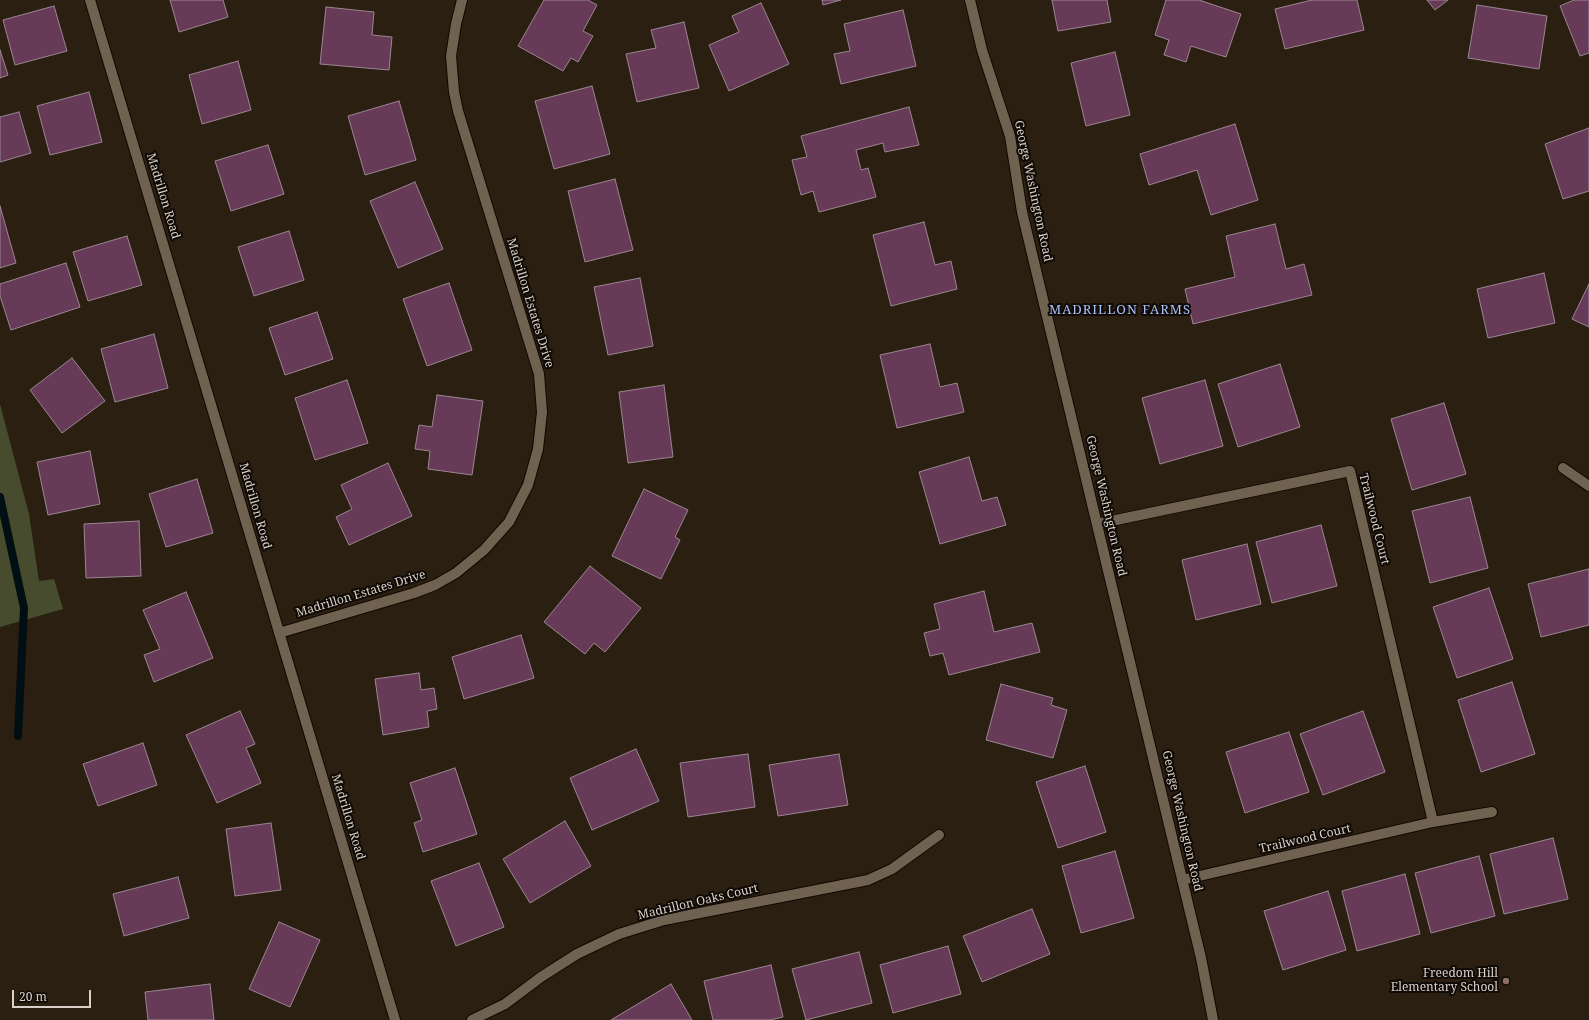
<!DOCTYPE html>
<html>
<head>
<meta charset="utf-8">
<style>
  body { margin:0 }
  #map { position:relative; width:1589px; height:1020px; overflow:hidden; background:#2a1f10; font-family:"Noto Serif",serif }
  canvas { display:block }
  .scale { position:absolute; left:12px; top:990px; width:79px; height:18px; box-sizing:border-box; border:2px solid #d9d1c8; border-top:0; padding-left:5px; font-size:12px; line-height:14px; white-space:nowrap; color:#d9d1c8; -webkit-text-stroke:3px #0f0a05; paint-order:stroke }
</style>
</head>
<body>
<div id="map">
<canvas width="1589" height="1020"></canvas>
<div class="scale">20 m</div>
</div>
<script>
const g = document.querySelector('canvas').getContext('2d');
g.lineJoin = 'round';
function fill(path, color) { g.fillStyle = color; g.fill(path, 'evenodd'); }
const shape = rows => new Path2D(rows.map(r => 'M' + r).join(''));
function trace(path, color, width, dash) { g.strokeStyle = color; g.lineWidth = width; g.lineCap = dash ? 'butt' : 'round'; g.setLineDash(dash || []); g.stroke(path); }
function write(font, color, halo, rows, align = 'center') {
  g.font = font + ' "Noto Serif",serif'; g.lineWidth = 4; g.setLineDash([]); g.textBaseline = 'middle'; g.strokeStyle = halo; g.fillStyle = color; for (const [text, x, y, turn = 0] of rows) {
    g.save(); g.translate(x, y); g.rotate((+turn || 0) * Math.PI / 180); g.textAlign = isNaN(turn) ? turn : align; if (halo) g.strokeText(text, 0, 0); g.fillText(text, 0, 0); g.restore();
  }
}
fill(shape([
  [0,404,29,514,39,581,54,579,63,609,0,627]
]), '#464c2d');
trace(shape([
  [0,497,24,608,18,736]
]), '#000f13', 8);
const building = shape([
  [170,0,223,0,228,17,179,32,170,0],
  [544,0,588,0,597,5,583,31,593,36,578,62,571,58,563,71,518,46,544,0],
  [822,0,841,0,823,5,822,0],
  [1052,0,1107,0,1111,22,1058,31,1052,0],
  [1166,0,1199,0,1241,14,1226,57,1191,46,1186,62,1164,55,1169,40,1155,35,1166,0],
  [1312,0,1357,0,1364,30,1285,49,1275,9,1312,0],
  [1427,0,1448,0,1435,10,1427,0],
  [1574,0,1589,0,1589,53,1580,56,1560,6,1574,0],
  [761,3,789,64,729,91,709,45,739,32,732,16,761,3],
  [1477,5,1547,16,1539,69,1468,58,1477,5],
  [54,6,67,51,15,65,3,20,54,6],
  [326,7,374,12,372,35,392,37,389,70,320,64,326,7],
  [903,10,916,66,841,84,834,54,850,51,844,24,903,10],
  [684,22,699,88,637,102,626,54,656,48,651,30,684,22],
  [0,50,8,75,0,78,0,50],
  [1115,52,1130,115,1086,126,1071,63,1115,52],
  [238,61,251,110,202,124,189,75,238,61],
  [592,86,610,154,554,169,535,101,592,86],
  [89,92,102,142,50,155,37,106,89,92],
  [399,101,416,160,365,175,348,116,399,101],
  [909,107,919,145,885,152,883,143,856,150,861,170,868,168,876,197,819,212,813,191,801,195,792,160,807,157,801,136,909,107],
  [19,112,31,153,0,162,0,117,19,112],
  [1235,124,1258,200,1211,215,1197,170,1149,185,1140,154,1235,124],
  [1589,128,1589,191,1563,199,1545,144,1589,128],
  [268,145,284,194,231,211,215,161,268,145],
  [615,179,633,250,585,262,568,191,615,179],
  [415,182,443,249,398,268,370,201,415,182],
  [0,206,16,263,0,268,0,206],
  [924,222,935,265,951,261,957,289,891,306,873,235,924,222],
  [1275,224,1286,269,1304,264,1312,295,1193,324,1185,289,1235,277,1226,236,1275,224],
  [289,231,304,280,254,296,238,247,289,231],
  [127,236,142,285,88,301,73,252,127,236],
  [66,263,80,307,11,330,0,296,0,284,66,263],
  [1544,273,1555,323,1488,338,1477,289,1544,273],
  [640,278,653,346,608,355,594,287,640,278],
  [449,283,472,350,427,366,403,299,449,283],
  [1589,284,1589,327,1572,319,1589,284],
  [317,312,333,359,285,375,269,328,317,312],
  [154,334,168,388,115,402,101,349,154,334],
  [930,344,940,387,957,383,964,412,897,428,880,355,930,344],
  [72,358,105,401,62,433,30,390,72,358],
  [1280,364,1300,427,1238,447,1218,384,1280,364],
  [347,380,368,443,315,460,295,398,347,380],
  [1205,380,1223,446,1160,464,1142,398,1205,380],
  [664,385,673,457,628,463,619,392,664,385],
  [437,395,483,401,472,475,428,469,430,451,415,449,419,425,432,427,437,395],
  [1444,403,1466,474,1412,490,1391,419,1444,403],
  [90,451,100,504,48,515,37,462,90,451],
  [969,457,982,501,997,497,1006,525,940,544,919,472,969,457],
  [388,463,412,516,349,545,336,517,352,509,341,485,388,463],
  [197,479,213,533,166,547,149,494,197,479],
  [644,489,688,510,675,537,680,540,661,579,612,556,644,489],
  [1470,497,1488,568,1430,583,1412,511,1470,497],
  [139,521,141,576,86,578,84,524,139,521],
  [1321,525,1337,586,1272,603,1256,542,1321,525],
  [1247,544,1261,604,1196,620,1182,560,1247,544],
  [590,566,641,608,605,652,594,643,585,654,544,622,590,566],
  [1589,569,1589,625,1541,637,1528,584,1589,569],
  [1489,588,1513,659,1457,678,1433,607,1489,588],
  [984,591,994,632,1032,623,1040,652,949,675,943,653,930,656,924,633,940,629,934,604,984,591],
  [186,592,213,658,154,682,144,655,160,649,143,610,186,592],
  [521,635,534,678,464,699,452,657,521,635],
  [419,673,421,690,434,688,437,709,427,711,429,727,383,735,375,679,419,673],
  [1512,682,1535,754,1481,772,1458,700,1512,682],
  [1001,684,1053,698,1051,705,1067,710,1053,758,986,740,1001,684],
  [240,711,255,744,246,748,261,783,217,803,186,735,240,711],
  [1363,711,1385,772,1323,795,1300,734,1363,711],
  [1289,732,1309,792,1245,813,1226,752,1289,732],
  [143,743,157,785,98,806,83,764,143,743],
  [636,749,659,801,592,830,570,778,636,749],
  [748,754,755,807,688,817,680,763,748,754],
  [839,754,848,805,778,816,769,765,839,754],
  [1085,766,1106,832,1058,848,1036,782,1085,766],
  [455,768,477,834,423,852,414,823,422,820,410,783,455,768],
  [565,821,591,866,530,903,503,859,565,821],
  [271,823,281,890,235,896,226,829,271,823],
  [1553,838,1568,899,1504,914,1490,854,1553,838],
  [1115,851,1134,918,1081,933,1062,866,1115,851],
  [1479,856,1495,916,1431,933,1415,873,1479,856],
  [479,863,504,927,456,946,431,881,479,863],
  [1405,874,1420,934,1357,951,1342,891,1405,874],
  [178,877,189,918,124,936,113,894,178,877],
  [1328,891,1346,950,1283,970,1264,911,1328,891],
  [1032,909,1050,954,982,982,963,936,1032,909],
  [279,922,320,940,290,1007,249,989,279,922],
  [948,946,961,994,893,1013,880,965,948,946],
  [859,952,872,1003,806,1020,792,969,859,952],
  [771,965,783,1017,770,1020,713,1020,704,981,771,965],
  [210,984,214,1020,148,1020,145,992,210,984],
  [671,984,692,1020,611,1020,671,984]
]);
fill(building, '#673b58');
trace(building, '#9b8692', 1);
const street = shape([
  [90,0,395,1020],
  [970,0,982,50,1010,136,1022,212,1201,958,1213,1020],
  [1563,468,1589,486],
  [1097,524,1350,471,1433,822],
  [279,633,414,593,435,585,456,573,484,550,509,522,528,485,538,449,542,412,539,374,458,111,454,92,451,56,456,24,462,0],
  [1182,880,1433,822,1492,812],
  [472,1020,505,1004,541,977,577,954,619,934,664,920,868,880,892,869,939,835]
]);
trace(street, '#130800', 12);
trace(street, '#6f6251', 10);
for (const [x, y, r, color] of [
  [1506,981,4,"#8d6e63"]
]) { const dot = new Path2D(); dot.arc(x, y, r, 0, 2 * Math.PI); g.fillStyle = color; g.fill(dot); trace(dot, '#0f0a05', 1.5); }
write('12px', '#d9d1c8', '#0f0a05', [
  ["George Washington Road",1033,191,78],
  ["Madrillon Road",163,196,73],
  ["Madrillon Estates Drive",530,303,73],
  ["Madrillon Road",255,506,74],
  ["George Washington Road",1106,506,77],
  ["Trailwood Court",1374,519,76],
  ["Madrillon Estates Drive",361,594,-17],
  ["Madrillon Road",348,817,73],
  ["George Washington Road",1182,821,77],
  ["Trailwood Court",1305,839,-13],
  ["Madrillon Oaks Court",698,902,-13]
]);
write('12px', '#d9d1c8', '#0f0a05', [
  ["Freedom Hill",1498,974],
  ["Elementary School",1498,988]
], 'right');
g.letterSpacing = '1px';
write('13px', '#a9c0f6', '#0f0a05', [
  ["MADRILLON FARMS",1120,310]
]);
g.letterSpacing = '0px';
</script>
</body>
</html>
